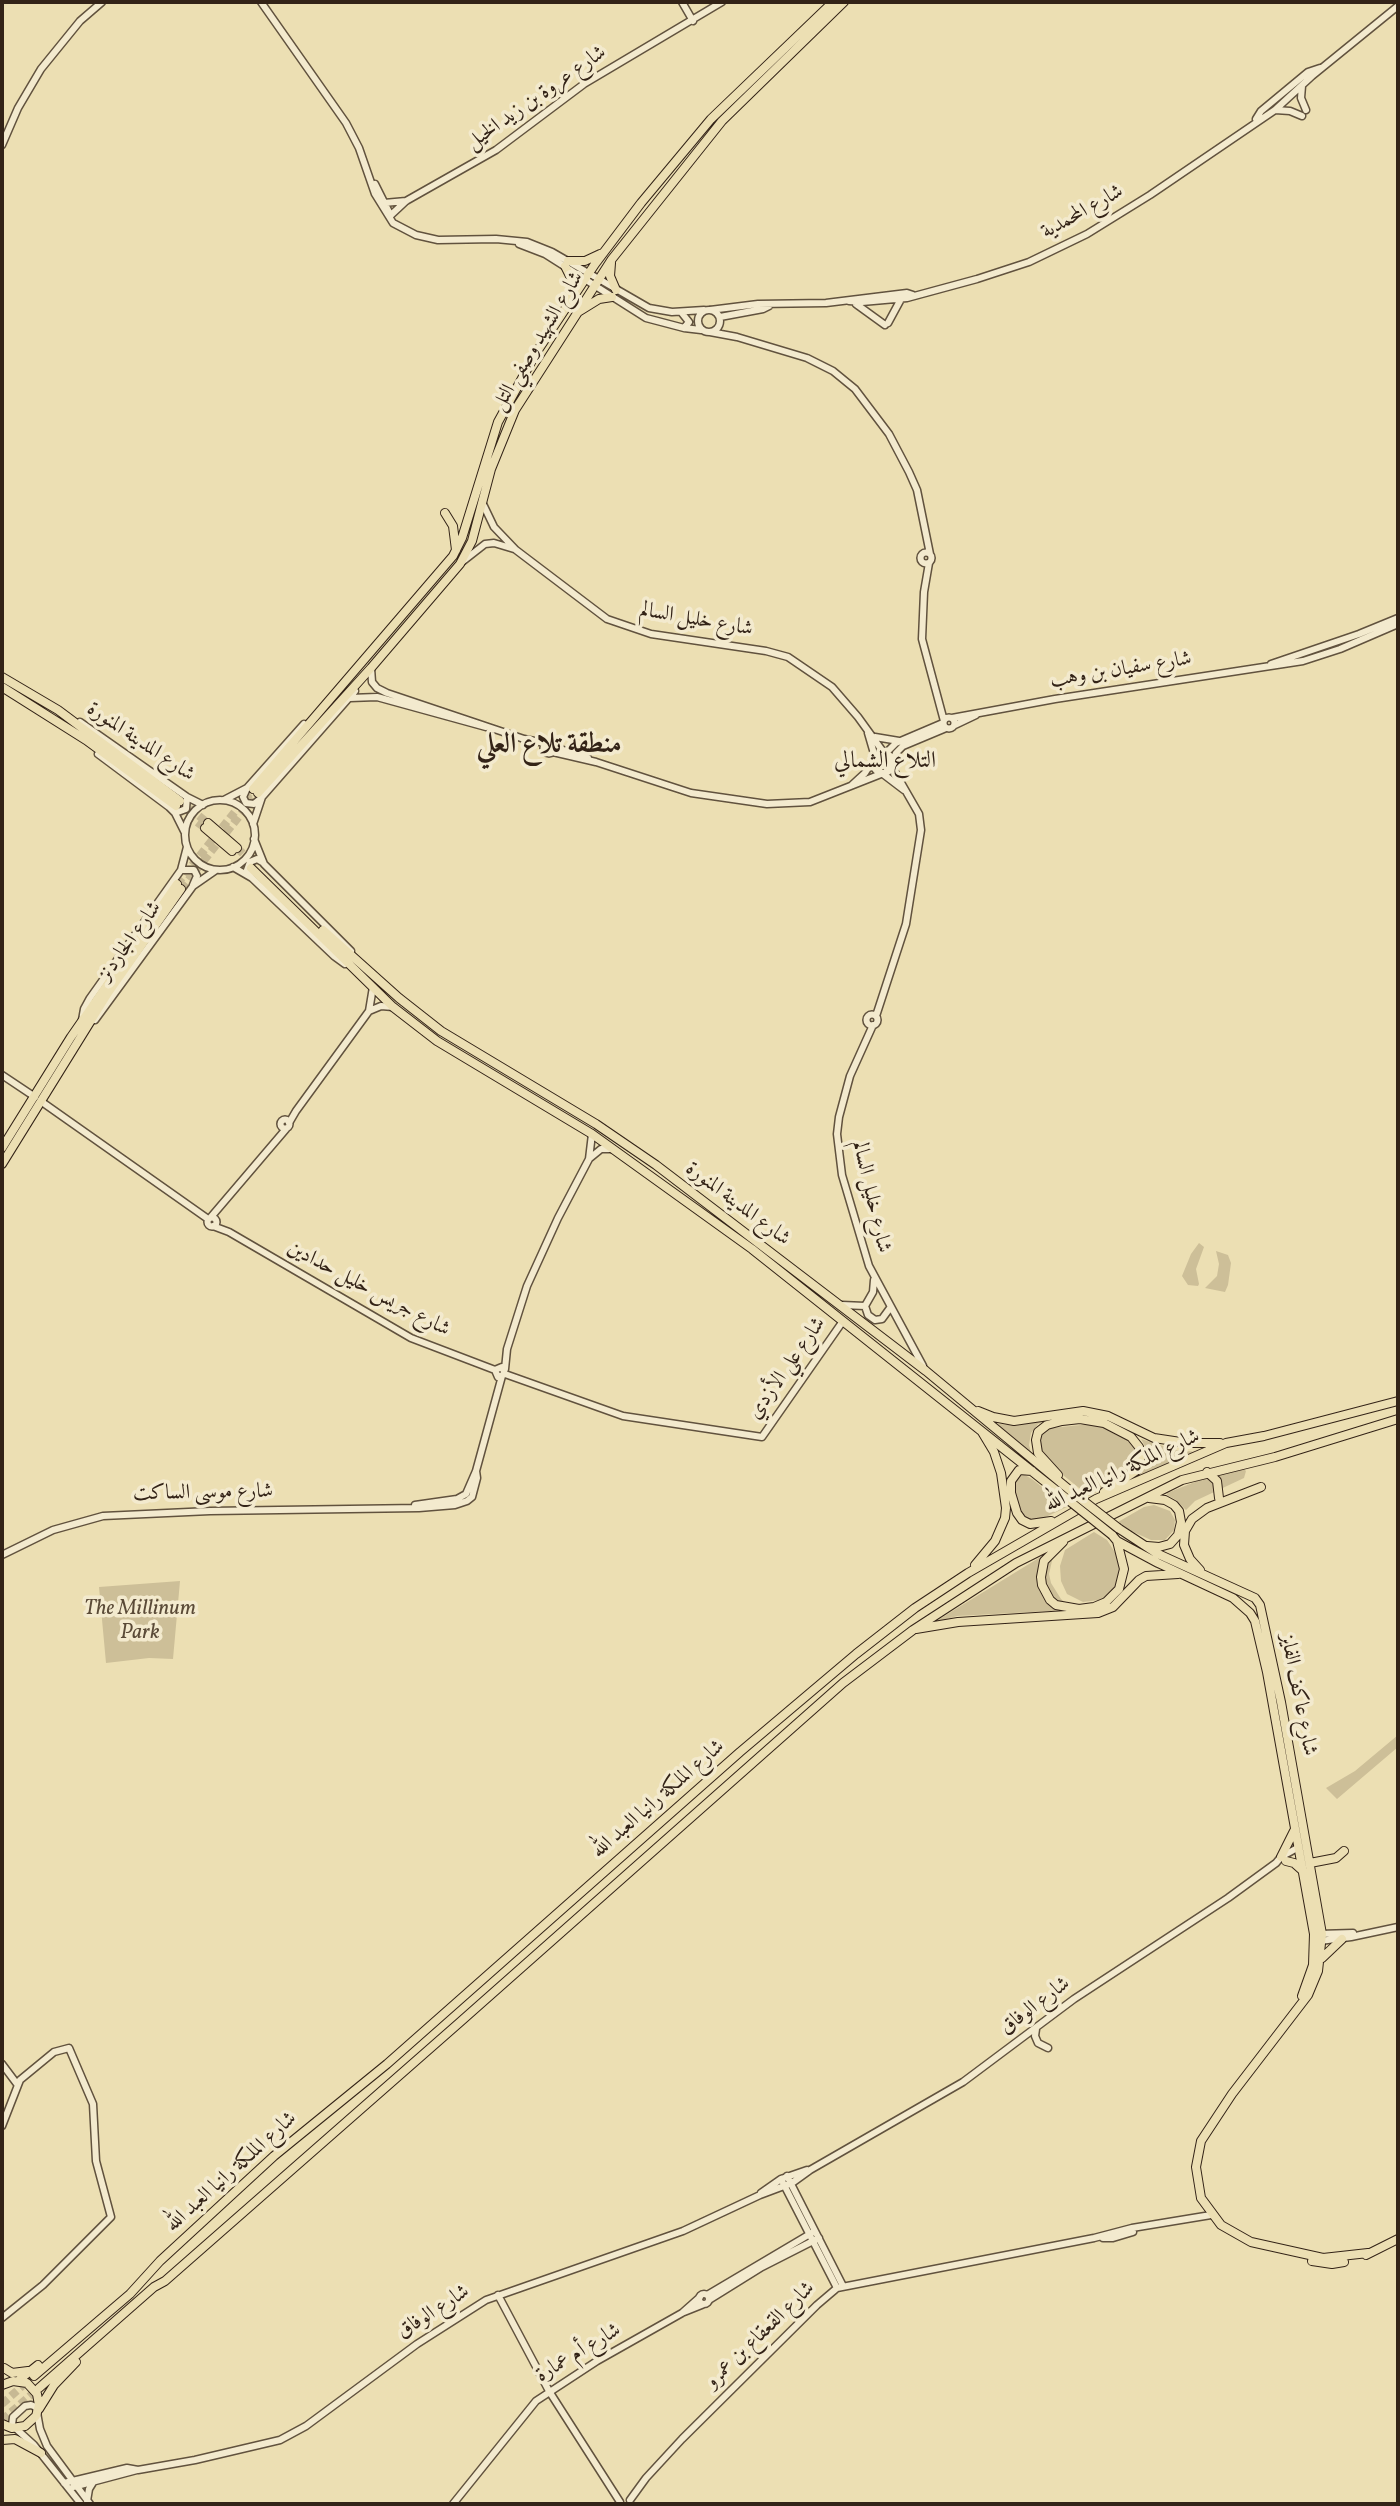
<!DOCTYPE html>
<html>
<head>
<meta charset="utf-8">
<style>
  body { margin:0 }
  #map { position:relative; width:1400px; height:2506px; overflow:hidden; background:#ecdfb3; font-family:Vollkorn,serif }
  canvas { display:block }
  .frame { position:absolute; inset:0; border:4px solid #332317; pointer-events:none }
</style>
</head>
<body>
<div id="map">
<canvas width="1400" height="2506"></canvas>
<div class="frame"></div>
</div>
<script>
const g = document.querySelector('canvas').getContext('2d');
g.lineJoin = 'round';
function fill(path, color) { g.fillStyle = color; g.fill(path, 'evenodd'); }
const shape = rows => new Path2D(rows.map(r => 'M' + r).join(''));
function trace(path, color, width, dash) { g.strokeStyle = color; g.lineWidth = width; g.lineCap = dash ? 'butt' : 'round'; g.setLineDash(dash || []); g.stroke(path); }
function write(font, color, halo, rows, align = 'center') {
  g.font = font + ' Vollkorn,Amiri,serif'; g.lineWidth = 7; g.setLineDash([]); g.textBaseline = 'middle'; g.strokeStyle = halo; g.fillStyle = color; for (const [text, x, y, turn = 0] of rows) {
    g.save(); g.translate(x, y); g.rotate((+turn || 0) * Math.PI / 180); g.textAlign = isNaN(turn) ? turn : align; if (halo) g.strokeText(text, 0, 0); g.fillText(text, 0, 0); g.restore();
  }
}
fill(shape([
  [1199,1243,1204,1247,1196,1269,1199,1284,1198,1286,1188,1285,1182,1276,1191,1254],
  [1216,1251,1228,1255,1231,1263,1228,1285,1225,1292,1205,1288,1217,1276,1219,1264],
  [1045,1421,1038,1424,1031,1433,1029,1445,1032,1456,994,1423,1015,1426],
  [1090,1424,1101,1426,1130,1439,1137,1448,1138,1465,1129,1475,1089,1496,1048,1463,1040,1453,1040,1437,1044,1432,1052,1428],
  [1141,1439,1176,1450,1197,1452,1136,1478,1143,1471,1148,1461,1148,1452],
  [1243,1468,1246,1471,1244,1478,1195,1501,1186,1510,1176,1500,1167,1495,1167,1493,1210,1476],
  [1021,1473,1032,1479,1067,1507,1035,1522,1028,1520,1020,1514,1012,1486,1014,1481],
  [1154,1505,1170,1511,1175,1520,1174,1530,1165,1540,1151,1540,1131,1531,1118,1522,1144,1507],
  [1094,1532,1107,1540,1116,1554,1121,1566,1116,1588,1108,1596,1099,1600,1083,1602,1067,1594,1061,1581,1060,1566,1065,1550],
  [1055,1548,1049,1574,1051,1583,1061,1599,1067,1604,1069,1610,957,1616,933,1623],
  [180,1581,173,1659,149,1658,106,1663,99,1587],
  [1398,1735,1398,1747,1337,1799,1326,1788,1355,1771]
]), '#cdbf98');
trace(shape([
  [180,801,208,823],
  [178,808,205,828],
  [237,848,255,865],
  [177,884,253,789],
  [181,889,258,793],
  [2,2404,29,2380],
  [2,2420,39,2388]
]), '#c7b994', 8, [8, 4]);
const minor = shape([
  [261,2,346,123,359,148,375,194,393,223,416,235,438,240,496,239,527,242,552,252,649,308,672,312,704,310],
  [682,2,693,21],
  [1302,86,1301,98,1306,110],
  [1275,110,1290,111,1302,116],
  [1256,119,1261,111,1308,72,1320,68],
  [2,145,18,108,41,69,80,21,102,2],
  [375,184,389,212],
  [384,203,406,201],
  [391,215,406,201,496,150,584,84,722,2],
  [519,244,545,254,646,318,684,328,701,330],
  [849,301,862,302,907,298,977,279,1029,262,1087,234,1150,195,1275,110,1312,76,1398,6],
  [856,304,885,325],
  '698 321a11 11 0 1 1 22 0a11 11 0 1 1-22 0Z',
  [710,310,758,304,826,303,907,293,913,295],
  [681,312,689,322,684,328],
  [720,317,763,309,769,306],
  [888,323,901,299],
  [710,332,737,337,807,358,833,371,855,389,889,434,909,472,917,490,930,554],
  [483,504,494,527,516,550,607,619,651,634,766,651,788,657,832,687,858,717,884,753],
  '920.5 558a5.5 5.5 0 1 1 11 0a5.5 5.5 0 1 1-11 0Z',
  [462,562,485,544,494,543,514,549],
  [929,563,924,592,922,639,944,721],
  [1271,664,1359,634,1398,618],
  [371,668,372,682,377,688,387,693,524,739,545,743],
  [350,698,377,697,486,727],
  '943.5 723a5.5 5.5 0 1 1 11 0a5.5 5.5 0 1 1-11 0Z',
  [952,718,1055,699,1303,661,1340,649,1398,624],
  [80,722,187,797,203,805],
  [955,725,976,715],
  [868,733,875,757],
  [875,737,899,741],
  '543.5 748a5.5 5.5 0 1 1 11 0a5.5 5.5 0 1 1-11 0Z',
  [554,747,588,758],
  [553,752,596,762,691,793,767,804,810,802,881,774],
  [886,753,896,743,943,723],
  '873 763a10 10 0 1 1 20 0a10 10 0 1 1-20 0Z',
  [98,754,169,807,175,813,185,833],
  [892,764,896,753,903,746,946,728],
  [883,774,904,790],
  [852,785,865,773,874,759],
  [247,788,243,797,246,803,254,804,260,799],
  [224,800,247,788,304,724],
  '185 835a35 35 0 1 1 70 0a35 35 0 1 1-70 0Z',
  [175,813,186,809,187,797],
  [253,824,262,797,355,691],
  [254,839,264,864,351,951],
  [233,867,252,878,334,956,345,964],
  [181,870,194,870,197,876,193,885],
  [252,878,247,870,250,862,257,859,262,862],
  [369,1011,381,1006,393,1007],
  '866.5 1020a5.5 5.5 0 1 1 11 0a5.5 5.5 0 1 1-11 0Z',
  [876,1016,906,924,921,830,919,814,892,767],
  [82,1020,84,1009,90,998,181,870,187,847],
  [95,1020,193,886,216,870],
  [873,1025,850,1076,839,1117,837,1134,842,1175,869,1266,923,1366],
  [2,1075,35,1097],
  [42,1102,208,1219],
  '280.5 1124a4.5 4.5 0 1 1 9 0a4.5 4.5 0 1 1-9 0Z',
  [289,1123,296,1111,369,1011,373,987],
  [590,1158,601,1149,611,1149],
  [211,1217,286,1129],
  '207.5 1222a4.5 4.5 0 1 1 9 0a4.5 4.5 0 1 1-9 0Z',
  [213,1226,229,1232,411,1338,495,1370,502,1367,505,1374,498,1377,495,1370],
  [842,1305,865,1306,873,1292,874,1280],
  [865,1306,868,1315,875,1320,882,1319,890,1308],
  [505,1369,507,1349,527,1286,558,1218,589,1159,592,1134],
  [505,1374,623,1416,762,1437,843,1321],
  [415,1505,457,1499,466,1494,476,1471,502,1376],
  [2,1555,53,1530,103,1516,210,1511,419,1508,455,1505,467,1501,472,1497,477,1478,476,1471],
  [1319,1934,1353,1933],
  [1320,1941,1351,1937,1398,1927],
  [1036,2029,1035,2036,1038,2043,1048,2048],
  [2,2064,17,2084],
  [2,2126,20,2080,54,2052,69,2048,93,2104,96,2161,111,2217,43,2285,2,2318],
  [787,2176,843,2286],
  [781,2179,837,2288],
  [761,2193,781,2179,807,2170],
  [1103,2238,1113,2238,1133,2232],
  '699 2299a5 5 0 1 1 10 0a5 5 0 1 1-10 0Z',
  [498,2295,549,2391,620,2502],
  [707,2295,815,2231],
  [709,2300,762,2267,819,2238],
  [684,2312,704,2304],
  [64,2483,127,2468,138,2470,195,2460,280,2440,306,2426,417,2344,486,2300,683,2231,760,2195,792,2183,810,2170,963,2082,1074,1999,1228,1898,1276,1863,1281,1857,1299,1847],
  [73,2487,137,2470],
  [630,2500,646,2478,682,2439,817,2305,837,2288,1094,2238,1132,2228,1211,2215],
  [87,2501,89,2489,94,2481],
  [81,2504,34,2445,12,2425,13,2417,25,2406,31,2405,36,2407,40,2429,47,2446,90,2504],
  [453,2504,536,2401,597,2361,682,2313,700,2297]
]);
const major = shape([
  [568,261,585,261,600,254],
  [611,263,610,276,616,290],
  [565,266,572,280,570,296],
  [578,312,599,299,612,297],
  [445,513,453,526,456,550],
  [2,677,58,710,180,801],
  [2,687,86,740,176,806],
  [253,789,453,556,462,538,498,422,536,353,595,264,641,203,711,119,833,2],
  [258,793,371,668,460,564,472,541,491,469,515,410,612,259,722,121,844,2],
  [208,823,237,848],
  [205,828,232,851],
  [251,868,393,1007,437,1041,592,1134,752,1249,1067,1499],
  [323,930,399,998,441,1031,596,1124,656,1165,926,1371,1072,1492],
  [2,1148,71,1037,177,884],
  [2,1164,108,993,181,889],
  [978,1411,993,1417,1014,1421,1083,1411,1108,1416,1154,1438,1187,1443,1220,1443],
  [1032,1471,1019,1470,1011,1481,1011,1493,1017,1513,1022,1520,1030,1524,1051,1521],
  [1207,1472,1217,1481,1219,1498],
  [1058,1475,1038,1453,1036,1440,1038,1432,1047,1425,1062,1421,1080,1419,1104,1423,1131,1437,1139,1447,1141,1457,1136,1471,1104,1492],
  [1118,1528,1156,1553,1255,1598,1260,1605,1281,1702,1322,1934,1318,1971,1308,1995,1232,2094,1201,2141,1196,2167,1201,2198,1221,2225,1251,2242,1323,2258,1368,2253],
  [1112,1535,1117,1541,1158,1563,1233,1598,1250,1613,1255,1621,1267,1672,1314,1934,1313,1965,1302,1996],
  [1063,1542,1044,1561,1041,1577,1042,1585,1050,1600,1056,1605,1079,1609,1094,1607,1106,1602,1119,1589,1124,1569,1117,1541],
  [1147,1546,1159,1547,1170,1544,1178,1535,1181,1522,1179,1511,1174,1505,1165,1500,1149,1498],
  [975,1565,995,1541,1005,1518,1006,1508,1001,1473,994,1452,982,1432],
  [1200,1570,1190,1559,1184,1545,1185,1531,1192,1519,1207,1508,1261,1487],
  [916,1629,958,1622,1098,1613,1113,1607,1139,1580,1146,1576,1178,1574],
  [1281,1857,1294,1831],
  [1286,1861,1294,1863,1303,1871],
  [1310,1863,1336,1858,1344,1851],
  [1322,1958,1342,1939],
  [1366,2255,1398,2239],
  [1312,2261,1332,2264,1344,2262],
  [4,2368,12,2373,28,2371],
  [34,2376,130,2294,160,2261,274,2156,387,2064,740,1752,856,1654,915,1608,968,1573,1096,1499,1226,1443,1264,1436,1398,1401],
  [18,2381,38,2365],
  [2,2385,13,2381,27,2383,37,2394,39,2405,36,2416,25,2426,12,2428,2,2424],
  [39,2388,154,2287,165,2281,459,2023,843,1683,913,1630,1016,1563,1182,1480,1275,1457,1398,1419],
  [39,2409,54,2385,76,2362],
  [2,2440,15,2439,41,2453]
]);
trace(minor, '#61523e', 9);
trace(major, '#332317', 10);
trace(minor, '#f3eace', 6);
trace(major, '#ecdfb3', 8);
const majorBridge = shape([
  [1072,1492,1118,1528],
  [1067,1499,1112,1535]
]);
trace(majorBridge, '#332317', 10, []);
trace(majorBridge, '#ecdfb3', 8);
write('21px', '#332317', '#f3eace', [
  ["شارع عروة بن زيد الخيل",537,99,-35],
  ["شارع المحمدية",1083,213,-29],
  ["شارع الشهيد وصفي التل",539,342,-59],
  ["شارع خليل السالم",696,621,10],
  ["شارع سفيان بن وهب",1121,671,-9],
  ["شارع المدينة المنورة",140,743,34],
  ["شارع الجاردنز",131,942,-54],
  ["شارع خليل السالم",870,1197,77],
  ["شارع المدينة المنورة",737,1205,37],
  ["شارع جريس خليل حدادين",368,1290,28],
  ["شارع علي الأزدي",788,1369,-55],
  ["شارع الملكة رانيا العبد الله",1123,1472,-25],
  ["شارع موسى الساكت",203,1494,-1],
  ["شارع عاكف الفايز",1297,1695,79],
  ["شارع الملكة رانيا العبد الله",659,1800,-41],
  ["شارع الوفاق",1036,2007,-37],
  ["شارع الملكة رانيا العبد الله",232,2173,-42],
  ["شارع الوفاق",434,2313,-33],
  ["شارع القعقاع بن عمرو",761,2336,-44],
  ["شارع أم عمارة",579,2354,-31]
]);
write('italic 21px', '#5a4a37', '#f3eace', [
  ["The Millinum",140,1610],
  ["Park",140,1634]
]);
write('23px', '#332317', '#f3eace', [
  ["التلاع الشمالي",885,763]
]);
write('bold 28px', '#332317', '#f3eace', [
  ["منطقة تلاع العلي",549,747]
]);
</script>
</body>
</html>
